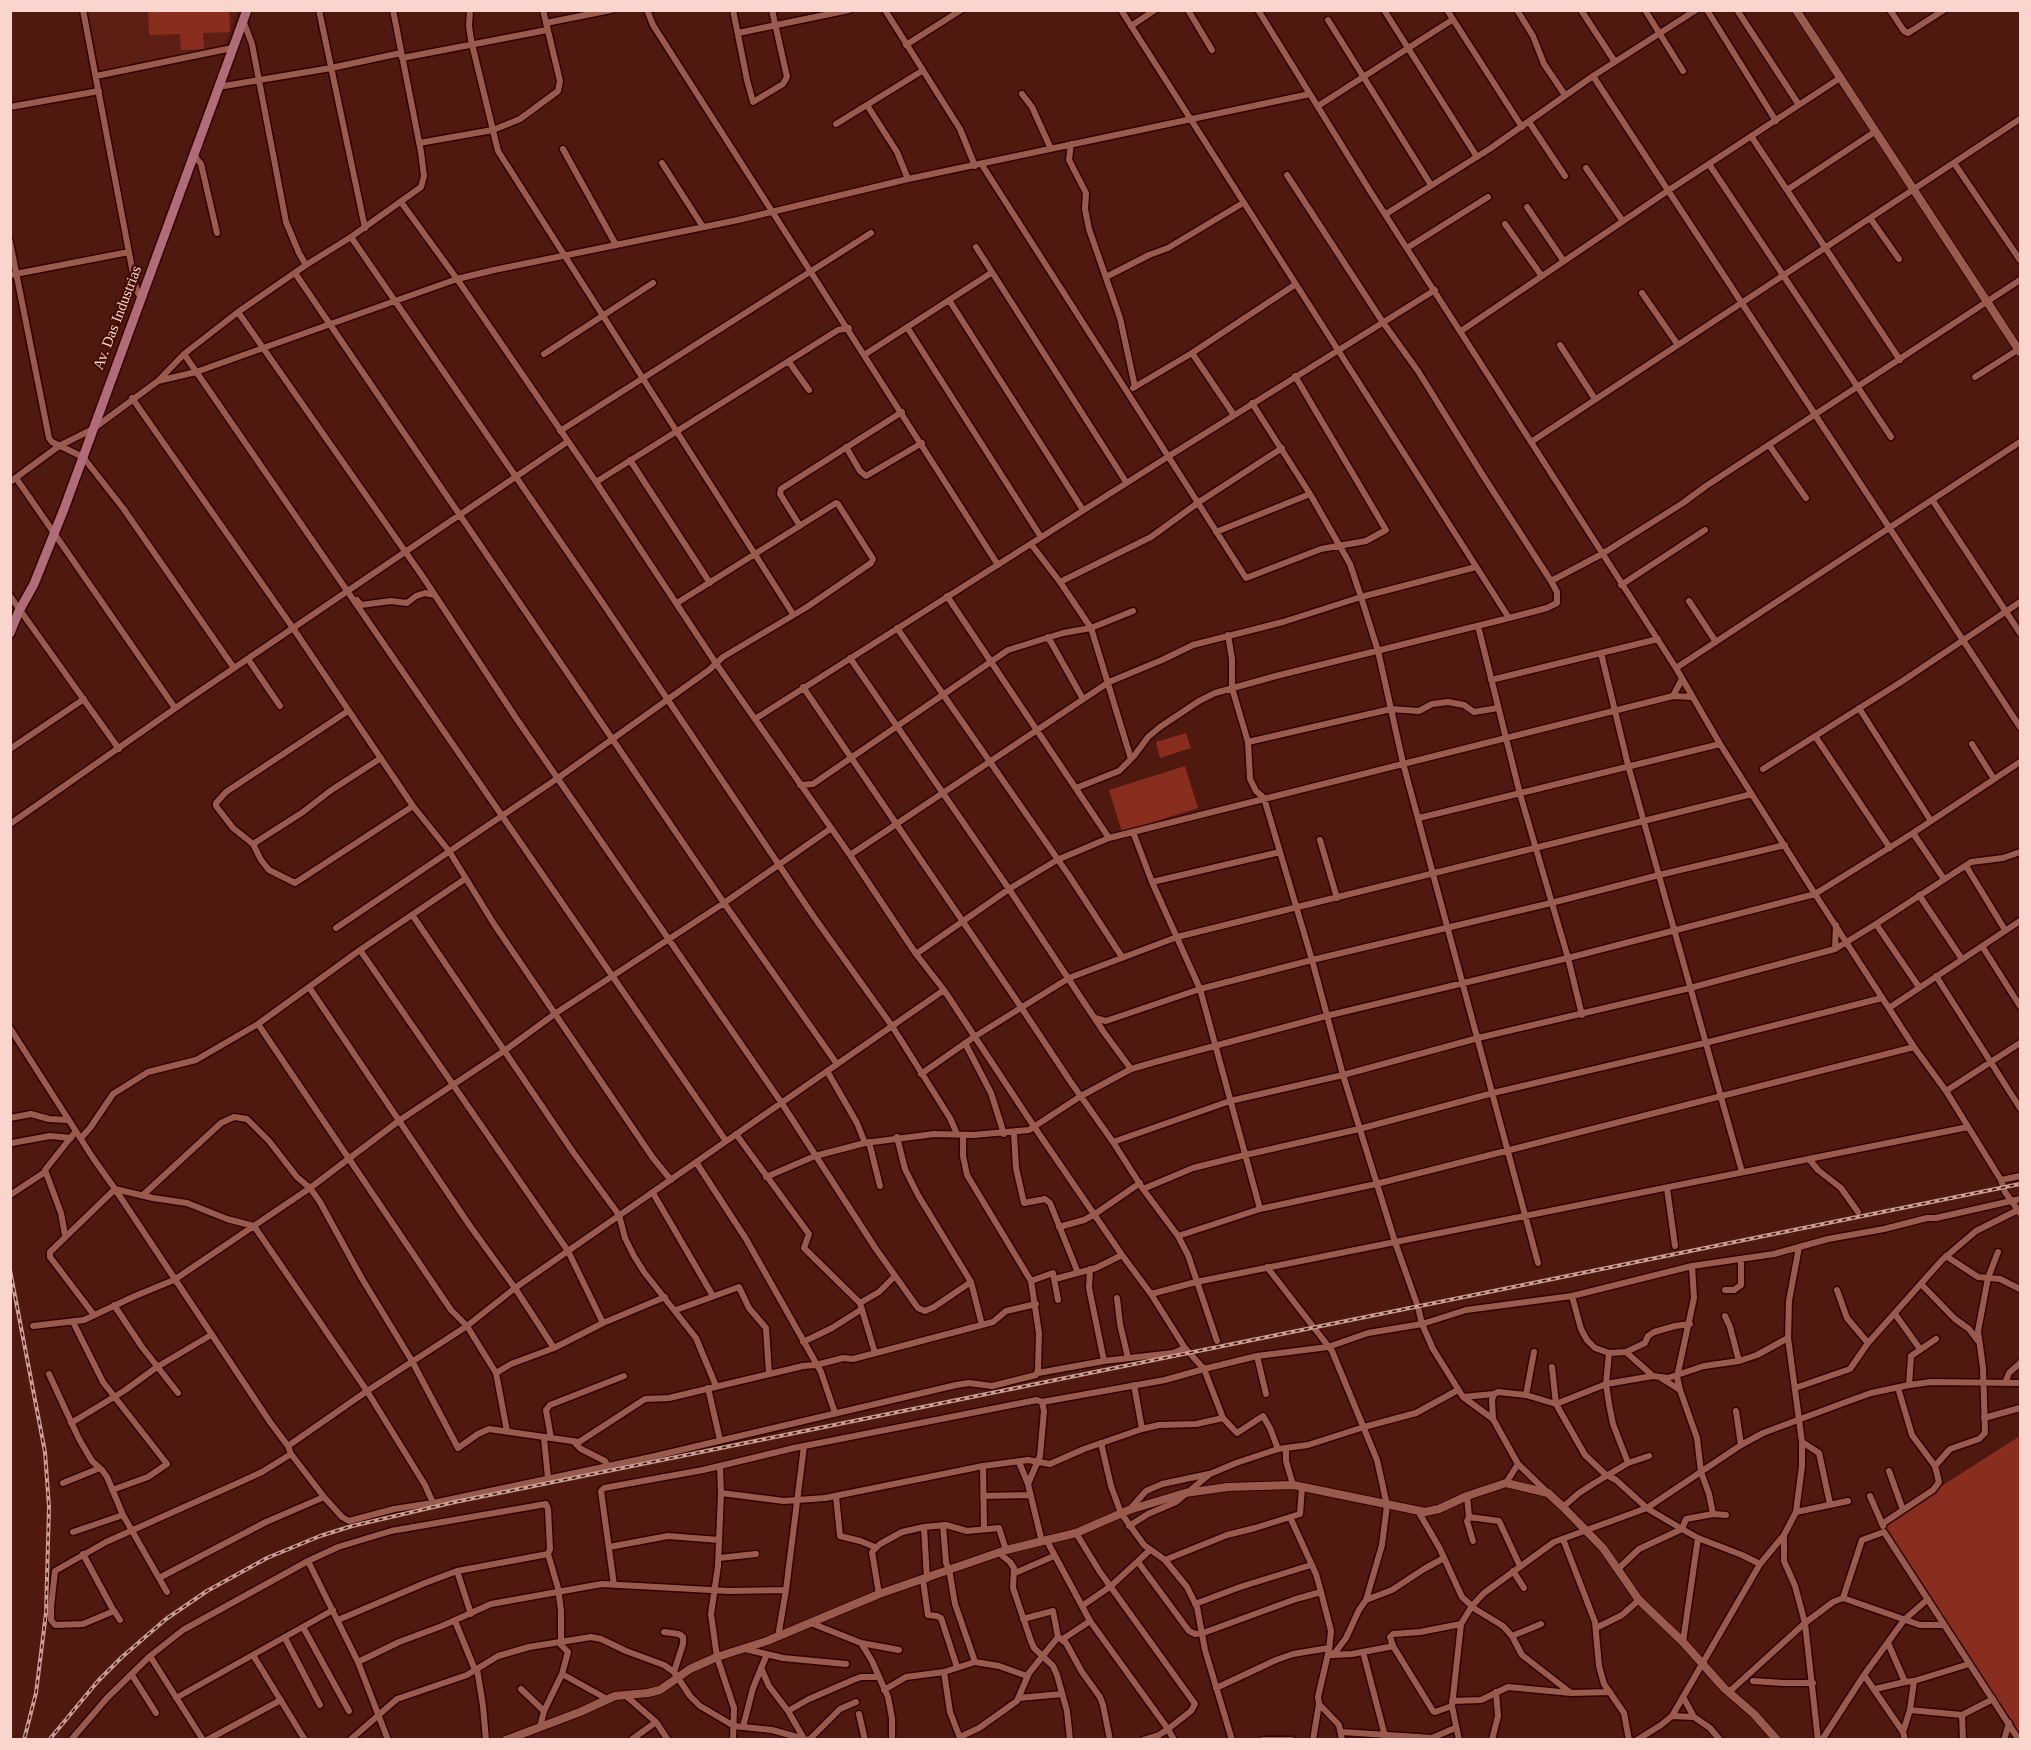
<!DOCTYPE html>
<html>
<head>
<meta charset="utf-8">
<style>
  body { margin:0 }
  #map { position:relative; width:2031px; height:1750px; overflow:hidden; background:#501910; font-family:Georgia,serif }
  canvas { display:block }
  .frame { position:absolute; inset:0; border:12px solid #f9d5cd; pointer-events:none }
</style>
</head>
<body>
<div id="map">
<canvas width="2031" height="1750"></canvas>
<div class="frame"></div>
</div>
<script>
const g = document.querySelector('canvas').getContext('2d');
g.lineJoin = 'round';
function fill(path, color) { g.fillStyle = color; g.fill(path, 'evenodd'); }
const shape = rows => new Path2D(rows.map(r => 'M' + r).join(''));
function trace(path, color, width, dash) { g.strokeStyle = color; g.lineWidth = width; g.lineCap = dash ? 'butt' : 'round'; g.setLineDash(dash || []); g.stroke(path); }
function write(font, color, halo, rows, align = 'center') {
  g.font = font + ' Georgia,serif'; g.lineWidth = 5; g.setLineDash([]); g.textBaseline = 'middle'; g.strokeStyle = halo; g.fillStyle = color; for (const [text, x, y, turn = 0] of rows) {
    g.save(); g.translate(x, y); g.rotate((+turn || 0) * Math.PI / 180); g.textAlign = isNaN(turn) ? turn : align; if (halo) g.strokeText(text, 0, 0); g.fillText(text, 0, 0); g.restore();
  }
}
fill(shape([
  [88,11,236,11,225,47,100,71]
]), '#5d1e13');
fill(shape([
  [148,11,229,11,230,32,203,33,204,49,181,50,180,34,149,35],
  [1186,733,1191,748,1160,758,1156,742],
  [1185,766,1198,808,1122,832,1109,790],
  [2020,1436,2020,1738,1882,1524]
]), '#892e1f');
const minor = shape([
  [83,10,134,279,137,291,141,298],
  [319,10,365,228],
  [470,10,469,26,471,40,498,151,793,614],
  [647,10,653,25,998,565],
  [733,10,747,80,753,102,783,84,787,77,772,10],
  [885,10,960,129,975,166],
  [1121,10,1509,618],
  [1188,10,1212,50],
  [1258,10,1370,191,1676,668,1720,744,1815,894,1914,1047,1946,1091,2001,1180,2005,1192,2020,1213],
  [1384,10,1477,157],
  [1447,10,1522,127],
  [1517,10,1533,36,1544,64,1565,95],
  [1581,10,1615,62],
  [1645,10,1683,71],
  [1707,10,1776,121],
  [1737,10,1799,105],
  [1890,10,1904,31,1908,33,1944,10],
  [243,20,252,44,286,222,299,253,306,265],
  [1328,20,1431,185],
  [546,23,611,10],
  [1131,26,1155,10],
  [738,33,849,10],
  [906,45,961,10],
  [402,58,547,30],
  [96,76,232,48],
  [1593,76,2020,727],
  [218,87,331,68,401,53],
  [1022,94,1032,107,1051,149],
  [867,105,897,152,908,179],
  [1318,106,1452,20],
  [10,107,99,91],
  [1529,122,1565,176],
  [836,124,922,71],
  [1751,136,1900,360],
  [419,143,493,130,520,119,558,91,560,81,543,10],
  [1071,144,1069,160,1086,193,1085,209,1089,229,1120,318,1135,387],
  [563,149,616,245],
  [194,155,201,164,217,233],
  [662,163,703,227],
  [1954,163,2020,260],
  [1709,164,1891,437],
  [982,165,1246,578,1321,549,1366,541,1386,530,1295,376],
  [1586,168,1622,220],
  [1787,190,1876,131],
  [401,202,457,279,596,482,715,662,850,855,916,954,944,990,1035,1128,1122,1255,1151,1294,1185,1348,1204,1369,1257,1356,1328,1347,1368,1333,1422,1324,1466,1310,1572,1296,1692,1266,1774,1254,1828,1239,1884,1229,1927,1218,1936,1218,2020,1199],
  [1527,207,1563,260],
  [1386,214,1491,148,1593,76,1696,10],
  [1870,218,1899,259],
  [1505,224,1541,275],
  [351,237,604,605,814,917,892,1026,950,1118,957,1134],
  [10,242,49,438,52,442,83,457,123,508,234,668],
  [976,247,1126,482],
  [1407,248,1488,197],
  [295,273,724,903,837,1064],
  [10,275,129,252],
  [1106,277,1149,255,1168,248,1243,203],
  [1642,293,1678,345],
  [949,300,1083,510],
  [238,312,423,577,516,718,781,1102,876,1249,918,1308,925,1311,934,1307,971,1282],
  [907,327,1041,537],
  [1461,331,1669,190,1840,78],
  [1560,345,1595,399],
  [1192,353,1234,415],
  [184,354,726,1141],
  [544,354,653,283],
  [864,355,991,273],
  [789,362,809,390],
  [1975,377,2019,349],
  [158,381,196,372,395,301,457,279,494,270,738,220,908,179,1310,94],
  [1133,388,1192,353,1296,284],
  [132,398,293,628,413,806,449,851,494,924,653,1158,671,1180],
  [1252,403,1310,494,1350,564,1361,597,1378,651,1403,763,1538,1263],
  [560,431,871,233],
  [1531,442,2020,119],
  [1769,445,1806,498],
  [846,447,860,471,866,476,922,443],
  [630,460,710,583],
  [16,478,175,708],
  [10,482,59,446,93,429,158,381,184,354,238,312,306,265,351,237,421,187,424,176,421,152,393,10],
  [596,482,838,330,849,328],
  [1933,501,2020,633],
  [800,526,780,494,781,489,902,412],
  [1216,532,1310,494],
  [1031,544,1060,582,1091,628,1131,759],
  [1551,581,1602,554,1683,503,1706,486,2020,280],
  [1060,582,1151,537,1199,502,1282,448],
  [1621,585,1705,530],
  [10,596,119,749],
  [947,596,1109,838],
  [357,600,361,605,391,601,407,603,416,596,425,593,435,595],
  [1689,601,1716,642],
  [1478,626,1520,794,1568,958,1582,1015],
  [897,628,1070,877,1122,957],
  [1228,635,1232,659,1232,688,1248,742,1250,779,1256,791,1264,798,1312,960,1343,1075,1395,1242,1418,1307,1422,1324,1433,1349,1463,1397,1493,1419,1518,1464,1506,1483],
  [1048,637,1083,699],
  [1601,653,1628,765,1742,1172],
  [850,658,1009,889,1103,1031,1131,1069],
  [248,659,280,706],
  [1676,668,2020,442],
  [1491,680,1658,639],
  [803,687,1015,998,1070,1081,1113,1142,1143,1189,1178,1236,1188,1255,1217,1341],
  [1673,696,1682,679],
  [1859,708,1931,821],
  [755,719,1169,456,1435,290],
  [1815,736,1890,848],
  [1248,742,1391,709,1419,711,1432,704,1448,702,1464,705,1474,712,1498,708],
  [1972,744,1994,779],
  [10,749,84,699],
  [381,758,330,791,303,812,253,844,261,860,269,870,295,883,413,806],
  [1763,769,1901,682,2020,602],
  [800,785,813,784,1008,650,1063,633,1091,628,1133,611],
  [1076,788,1119,771,1134,756,1148,737,1160,727,1199,701,1215,693,1276,676,1509,618,1547,608,1557,603,1557,592,1551,581,1482,474,1418,371,1382,321,1287,175],
  [1419,818,1720,744],
  [10,824,190,698,567,442],
  [1133,832,1152,882,1200,989,1260,1209],
  [1913,833,1944,879],
  [1320,840,1337,898],
  [253,844,233,828,216,806,216,803,226,792,348,711],
  [850,855,1109,682,1162,660,1193,645,1283,622,1361,597,1476,567],
  [1966,866,2005,930],
  [1152,882,1280,852],
  [1919,895,1962,959],
  [413,916,573,1152,619,1215,625,1238,634,1256,644,1272,696,1338,716,1386],
  [1876,924,1919,987],
  [336,928,558,778,709,670,723,657,807,607,871,563,873,559,838,504,836,503,677,603],
  [1982,946,2020,1006],
  [1835,949,1836,925],
  [360,950,568,1251,603,1323],
  [916,954,1009,889,1057,860,1109,838,1673,696,1692,697],
  [1936,976,2020,1108],
  [309,987,470,1226,515,1288,554,1348],
  [1889,1008,2020,921],
  [1095,1018,1106,1021,1200,989,1312,960,1551,903,1659,875,1785,845],
  [258,1024,451,1310,467,1326,496,1373,507,1431],
  [10,1028,93,1158,115,1189,270,1422,288,1446,291,1454,324,1497,342,1517,349,1521,394,1509,433,1503,651,1457,956,1385,969,1383,992,1386,1036,1375,1038,1370,1039,1333,1031,1281,967,1175,963,1156,963,1135],
  [965,1043,991,1093,1004,1134],
  [827,1071,857,1123,865,1143],
  [921,1074,974,1037,1069,978,1177,937,1752,794],
  [1946,1091,2020,1043],
  [10,1118,31,1114,49,1119,68,1120],
  [1014,1133,1016,1168,1024,1203,1045,1199,1050,1203,1078,1273],
  [736,1134,809,1234,804,1248,860,1303,875,1353],
  [897,1137,905,1169,918,1195,971,1282,982,1325],
  [81,1138,90,1128,113,1094,148,1072,196,1060,258,1024,360,950,465,879],
  [869,1142,880,1186],
  [1113,1142,1230,1101,1343,1075,1478,1038,1690,988,1835,949,1876,924,1971,862,2003,858,2020,852],
  [12,1143,50,1136,71,1138],
  [1809,1159,1818,1170,1841,1188,1858,1212],
  [696,1162,746,1239,821,1372,835,1413],
  [766,1177,815,1156,865,1143,934,1134,973,1135,1029,1130,1081,1096,1131,1069,1155,1062,1326,1016,1568,958,1815,894,1913,833,2020,762],
  [2001,1180,2020,1176],
  [1667,1188,1675,1246],
  [1143,1189,1193,1168,1245,1155,1359,1129,1493,1093,1705,1043,1882,998],
  [653,1193,713,1296],
  [10,1195,45,1172],
  [143,1195,221,1123,234,1117,247,1119,269,1141,297,1177,310,1188,320,1202,361,1277,412,1361,458,1448,478,1434,489,1429,579,1442,645,1399,669,1398,803,1366,816,1365,843,1358,853,1359,993,1322,1006,1311,1036,1304],
  [1059,1227,1084,1220,1095,1214,1140,1183],
  [65,1235,61,1213,45,1170,76,1131],
  [1178,1236,1260,1209,1376,1184,1914,1047],
  [1946,1256,1978,1277,2000,1279,2020,1289],
  [1692,1266,1694,1298,1677,1377,1680,1390,1697,1438,1701,1472,1709,1494,1713,1514],
  [1267,1267,1332,1351,1377,1460,1387,1505,1382,1545,1366,1600],
  [1090,1269,1089,1288,1104,1361],
  [1055,1279,1096,1268,1122,1255],
  [1031,1281,1053,1273,1058,1300],
  [1921,1284,1955,1319,1969,1329,1978,1341],
  [1725,1290,1734,1290,1741,1285,1741,1259],
  [1837,1290,1847,1318,1868,1343],
  [1151,1294,1196,1282,1968,1127],
  [1572,1296,1581,1329,1587,1340,1595,1348,1609,1353,1606,1384,1609,1404,1613,1424,1628,1463],
  [1117,1298,1120,1324,1128,1358],
  [860,1303,879,1292,895,1276],
  [114,1305,142,1347,178,1393],
  [676,1310,739,1287,749,1308,766,1328,769,1374],
  [1895,1314,1920,1349],
  [94,1315,50,1257,50,1252,115,1189,153,1198,187,1203,227,1219,254,1226,367,1391,425,1485,433,1503],
  [1725,1316,1730,1327,1739,1361],
  [73,1322,103,1382,167,1464,148,1477,112,1490],
  [33,1326,84,1320,135,1296,174,1280,310,1188,400,1120,504,1051,556,1013,724,903,830,829],
  [803,1342,832,1328,862,1309],
  [1626,1352,1645,1343,1648,1336,1654,1332,1675,1326,1690,1324],
  [1609,1353,1626,1352,1653,1376,1668,1378,1704,1366,1739,1361,1757,1355,1788,1338],
  [1257,1356,1266,1394],
  [1552,1367,1556,1404,1585,1455,1605,1474,1616,1480,1648,1509,1682,1529,1698,1538,1742,1555,1760,1564],
  [496,1373,511,1364,554,1348,603,1323,665,1297],
  [1038,1373,1104,1361,1173,1353,1185,1348],
  [49,1374,79,1439,92,1461,102,1470,107,1477,123,1515,167,1592],
  [1661,1378,1680,1390],
  [2005,1383,2009,1373,2020,1363],
  [1134,1385,1142,1429],
  [1909,1385,1911,1356,1936,1339],
  [708,1388,720,1440],
  [1795,1388,1850,1369,1868,1343,1942,1260,1976,1231,2018,1210],
  [1526,1395,1534,1352],
  [1463,1397,1494,1394],
  [1736,1411,1741,1445],
  [1984,1418,2020,1408],
  [1493,1419,1492,1400,1494,1394,1498,1392,1526,1395,1556,1404,1606,1384,1653,1376],
  [71,1423,124,1391,157,1367,211,1335],
  [544,1438,548,1478],
  [551,1438,546,1410,550,1405,624,1376],
  [1802,1442,1819,1453,1830,1504],
  [575,1443,581,1449,605,1461,608,1467],
  [1101,1443,1111,1486,1121,1513,1144,1545,1165,1560,1227,1535,1255,1528,1300,1514,1302,1487],
  [288,1446,367,1391,467,1326,515,1288,568,1251,944,990],
  [1286,1448,1286,1461,1293,1485],
  [1019,1462,1028,1484,1042,1542],
  [1518,1464,1548,1493],
  [720,1466,721,1493,718,1566,711,1614,717,1657,734,1708,733,1740],
  [983,1466,984,1529],
  [1935,1466,1950,1449,1979,1439,1985,1433,1983,1368,1978,1331,1988,1278,1998,1252],
  [1889,1471,1903,1510],
  [63,1483,100,1468],
  [1028,1484,1040,1456,1044,1411,1042,1402],
  [721,1493,784,1501,825,1498,983,1466,1028,1460,1050,1464,1084,1449,1142,1429,1159,1425,1196,1424,1223,1418,1237,1433,1263,1416,1270,1428,1278,1449],
  [836,1496,840,1536,860,1541,875,1547],
  [983,1496,1030,1495],
  [1467,1496,1469,1517,1467,1521,1473,1541],
  [1870,1496,1883,1526],
  [1563,1507,1579,1493,1593,1484,1628,1463,1649,1456],
  [1129,1510,1146,1491,1162,1484,1209,1474],
  [1418,1511,1439,1547,1462,1597,1475,1609,1503,1626,1512,1636,1522,1655,1571,1693,1610,1692],
  [1796,1512,1848,1501],
  [1469,1517,1499,1521,1520,1566],
  [1882,1524,1933,1490,1939,1482,1935,1466,1912,1435,1898,1388],
  [943,1525,946,1563,949,1569,955,1604,975,1662],
  [1129,1526,1148,1514,1176,1502,1210,1474,1236,1463,1278,1449,1308,1445,1364,1427,1416,1413,1458,1390],
  [924,1527,927,1579],
  [73,1532,123,1515],
  [1076,1533,1100,1572,1195,1704,1191,1711,1168,1729,1174,1740],
  [1784,1536,1784,1561,1795,1586,1805,1623,1818,1740],
  [1563,1539,1595,1622,1599,1666,1604,1684,1624,1713,1629,1740],
  [1047,1541,1082,1606,1111,1586,1150,1550],
  [609,1547,668,1536,719,1540],
  [999,1553,1010,1562,1014,1568,1013,1588,1031,1641,1034,1648,1053,1666,1057,1675,1067,1711,1070,1740],
  [83,1554,111,1606,120,1620],
  [719,1558,756,1554],
  [1165,1560,1187,1587,1197,1607,1205,1650,1232,1740],
  [308,1561,358,1662,388,1740],
  [1138,1562,1189,1631,1195,1634,1203,1633,1296,1599,1321,1592,1316,1574,1290,1517],
  [1618,1569,1639,1549,1682,1529,1686,1519,1713,1514,1726,1515],
  [457,1571,471,1614],
  [1513,1571,1524,1588],
  [1015,1573,1054,1556],
  [159,1578,266,1522,324,1497],
  [923,1580,928,1615,937,1616,941,1618,957,1667],
  [614,1585,601,1491,604,1488,703,1470,794,1448,1037,1400,1042,1402,1165,1380,1204,1369,1223,1418],
  [1321,1592,1331,1631,1329,1650],
  [879,1594,872,1552,880,1544,902,1532,924,1527,946,1525,967,1531,999,1528,1006,1550],
  [1843,1598,1920,1625,1944,1625],
  [1195,1604,1240,1587,1311,1565],
  [1082,1606,1090,1621,1168,1729,1159,1735,1143,1740],
  [114,1611,83,1624,55,1625,51,1620,51,1607,55,1571,106,1542,238,1483,262,1472,291,1454],
  [1023,1619,1053,1611,1058,1637],
  [338,1620,425,1583,457,1571,548,1554],
  [455,1621,475,1670],
  [811,1623,861,1643,899,1650],
  [1461,1624,1472,1606,1484,1593,1554,1542,1647,1508,1741,1445,1763,1433,1846,1402,1871,1393,1909,1385,1931,1382,2020,1383],
  [303,1627,349,1711],
  [1596,1628,1622,1615,1639,1600],
  [664,1632,679,1634,683,1637,683,1644,674,1672],
  [1512,1636,1541,1624],
  [778,1637,786,1590,804,1446],
  [285,1638,320,1705],
  [1063,1639,1090,1621],
  [1683,1642,1698,1538],
  [861,1643,872,1661,888,1697,892,1718,892,1740],
  [1888,1643,1905,1682,1914,1681,1910,1710,1903,1732,1905,1740],
  [1393,1646,1433,1711,1435,1712,1452,1706],
  [745,1649,783,1658,846,1664],
  [1363,1652,1385,1736],
  [253,1655,305,1740],
  [1332,1655,1352,1654,1389,1647,1393,1646,1390,1637,1393,1634,1420,1632,1461,1624,1452,1706,1459,1740],
  [150,1656,203,1740],
  [358,1662,399,1642,442,1626,491,1604,585,1587,602,1584,729,1591,786,1590],
  [761,1668,769,1686,788,1711,803,1737],
  [477,1669,483,1706,486,1740],
  [944,1672,950,1712,960,1738],
  [562,1674,607,1699],
  [132,1675,156,1713],
  [1864,1675,1903,1732],
  [1753,1681,1783,1683,1813,1683],
  [1914,1681,1969,1664],
  [1216,1688,1276,1660,1293,1654,1329,1648],
  [521,1689,544,1711],
  [1875,1689,1905,1682],
  [884,1690,906,1677,944,1672,975,1662,999,1666,1027,1676],
  [1729,1692,1805,1623,1833,1602,1843,1598,1862,1540,1884,1532,2019,1740],
  [625,1695,656,1722,668,1740],
  [1683,1697,1694,1717,1710,1728,1720,1740],
  [176,1698,333,1610],
  [1019,1698,1062,1694],
  [1452,1701,1481,1700,1508,1687,1571,1693],
  [1910,1710,1962,1715,1993,1699],
  [788,1711,809,1699,853,1680,861,1677,878,1677],
  [859,1714,865,1740],
  [1962,1715,1963,1740],
  [1672,1716,1694,1717],
  [743,1727,753,1688,767,1654],
  [1342,1732,1432,1738,1455,1728],
  [960,1737,979,1728,1017,1701,1029,1673,1058,1637,1066,1643,1082,1672,1100,1697,1103,1705,1110,1740],
  [71,1740,107,1698,150,1656,183,1630,308,1561,338,1547,391,1531,546,1504,548,1509,550,1549,548,1554,558,1588,561,1611,561,1645,568,1652,562,1674,544,1711,540,1727],
  [207,1740,281,1700],
  [350,1740,397,1699,467,1675,498,1656,529,1647,591,1637,601,1639,626,1651,664,1665,674,1672,690,1696,700,1706,734,1726,772,1730,808,1740],
  [631,1740,656,1722],
  [809,1740,840,1709,856,1702],
  [1263,1740,1292,1740],
  [1313,1740,1319,1704],
  [1342,1740,1339,1725,1319,1704,1318,1697,1328,1654,1332,1655,1337,1650,1346,1638,1359,1610,1366,1600,1392,1590,1424,1569,1444,1558],
  [1492,1740,1498,1716,1496,1692],
  [1637,1740,1661,1725,1672,1716,1760,1564,1784,1535,1796,1512,1802,1466,1802,1442,1788,1338,1789,1301,1799,1247],
  [1822,1740,1864,1675,1904,1620,1928,1599],
  [2004,1740,2009,1723]
]);
const tertiary = shape([
  [1796,10,2020,352],
  [506,1740,580,1712,615,1696,648,1693,660,1690,690,1669,717,1657,767,1641,879,1594,1006,1550,1076,1533,1129,1510,1185,1493,1228,1487,1293,1485,1425,1512,1439,1509,1467,1496,1506,1483,1548,1493,1563,1507,1603,1548,1639,1600,1683,1642,1724,1688,1754,1714,1777,1740]
]);
const secondary = shape([
  [10,633,19,611,34,584,64,509,247,10]
]);
trace(minor, '#300', 9);
trace(tertiary, '#300', 10);
trace(secondary, '#300', 12);
trace(minor, '#995b4e', 6);
trace(tertiary, '#995b4e', 8);
trace(secondary, '#b16c79', 9);
const rail = shape([
  [10,1270,45,1452,49,1507,46,1613,36,1693,24,1740],
  [49,1740,98,1681,122,1657,166,1619,207,1591,267,1558,320,1536,352,1526,455,1502,2020,1184]
]);
trace(rail, '#c79d95', 4);
trace(rail, '#440e06', 1.5, [4.5]);
write('15px', '#f9d5cd', '#440e06', [
  ["Av. Das Industrias",118,318,-69]
]);
</script>
</body>
</html>
